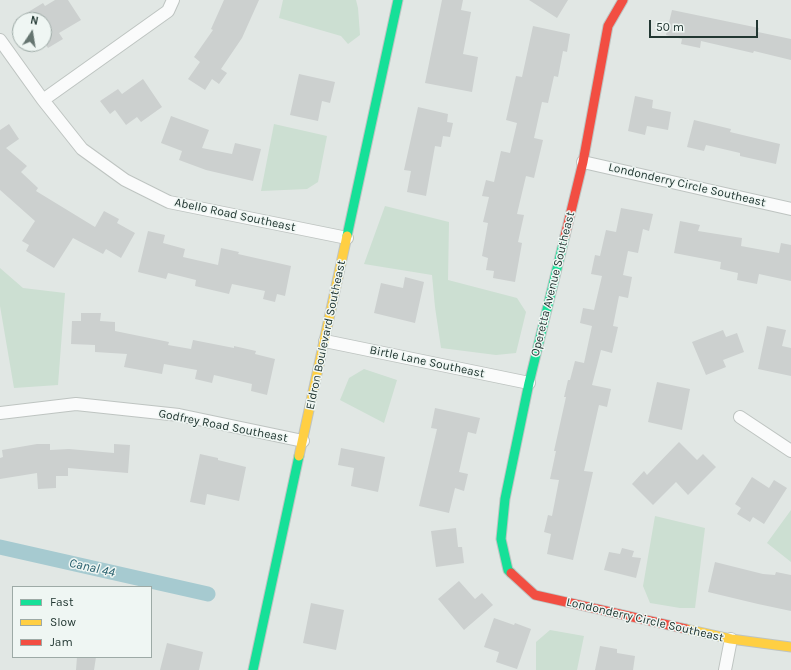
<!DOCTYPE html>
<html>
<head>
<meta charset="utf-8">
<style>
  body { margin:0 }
  #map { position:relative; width:791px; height:670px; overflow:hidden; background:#e1e7e4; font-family:Karla,sans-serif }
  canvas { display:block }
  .legend { position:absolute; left:12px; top:586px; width:140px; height:72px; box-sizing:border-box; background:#eff6f3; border:1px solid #9daaa6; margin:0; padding:5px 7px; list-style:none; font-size:12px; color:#223732 }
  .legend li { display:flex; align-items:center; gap:8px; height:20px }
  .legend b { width:20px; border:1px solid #9daaa6 }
  .north { position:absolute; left:12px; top:12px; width:40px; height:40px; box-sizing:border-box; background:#eff6f3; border:1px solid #9daaa6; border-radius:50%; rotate:12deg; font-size:11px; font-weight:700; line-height:16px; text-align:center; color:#223732 }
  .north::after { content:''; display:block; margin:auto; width:14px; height:18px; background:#657570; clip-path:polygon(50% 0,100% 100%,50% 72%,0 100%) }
  .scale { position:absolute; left:649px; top:20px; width:109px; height:18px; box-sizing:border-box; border:2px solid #223732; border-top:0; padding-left:5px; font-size:12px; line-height:14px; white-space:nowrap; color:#223732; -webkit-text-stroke:3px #eff6f3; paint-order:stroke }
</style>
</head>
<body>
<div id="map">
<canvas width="791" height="670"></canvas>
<ul class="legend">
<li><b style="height:5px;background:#16e098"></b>Fast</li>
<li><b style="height:5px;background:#ffcf43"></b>Slow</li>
<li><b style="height:5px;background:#f24e42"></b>Jam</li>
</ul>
<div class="north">N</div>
<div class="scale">50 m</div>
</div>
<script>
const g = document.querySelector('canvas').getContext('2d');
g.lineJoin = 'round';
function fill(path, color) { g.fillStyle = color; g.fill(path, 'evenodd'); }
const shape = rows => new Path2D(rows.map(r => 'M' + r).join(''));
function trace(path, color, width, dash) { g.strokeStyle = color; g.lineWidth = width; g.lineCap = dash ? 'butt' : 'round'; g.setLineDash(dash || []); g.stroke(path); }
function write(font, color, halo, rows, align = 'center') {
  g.font = font + ' Karla,sans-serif'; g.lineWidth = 3; g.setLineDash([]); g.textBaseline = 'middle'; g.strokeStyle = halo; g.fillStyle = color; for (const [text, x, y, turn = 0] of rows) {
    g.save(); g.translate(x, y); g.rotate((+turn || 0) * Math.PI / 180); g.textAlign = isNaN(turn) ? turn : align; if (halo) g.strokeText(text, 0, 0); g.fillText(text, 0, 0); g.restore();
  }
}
fill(shape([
  [283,0,356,0,358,8,360,35,348,44,341,36,279,18],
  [274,124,327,136,318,182,307,189,261,191],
  [385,206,449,222,448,280,517,298,526,312,516,353,496,355,441,348,435,307,432,275,364,264],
  [0,268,23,288,65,293,58,385,14,388,0,306],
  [364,369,397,380,384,423,340,400,349,378],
  [791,510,791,562,767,543],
  [655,516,705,528,695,608,680,608,650,603,643,586],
  [550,630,584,636,577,670,536,670,536,642]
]), '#ccdfd2');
trace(shape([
  [0,547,208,594]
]), '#a6cad0', 15);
fill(shape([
  [55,0,68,0,81,20,59,33,63,39,48,48,44,42,44,20,15,20,43,3,45,6],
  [224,0,259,0,242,38,221,69,227,73,219,84,212,79,205,90,188,79,200,62,194,57,213,30,211,29],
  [442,0,463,0,461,10,471,12,463,54,478,57,472,92,425,83],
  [529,0,568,0,557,18],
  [672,10,759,28,758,32,791,39,791,60,754,51,753,53,701,41,700,48,681,44,682,39,666,35],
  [533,26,570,34,567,52,563,51,558,77,554,76,548,103,542,102,534,138,543,140,534,178,526,176,517,214,524,215,518,242,522,243,515,282,493,278,494,271,486,270,488,258,482,256,488,223,483,222,489,197,482,196,486,180,494,182,501,151,510,153,517,123,506,120,516,76,522,77],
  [299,74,335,82,330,103,322,101,318,121,290,115],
  [143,79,162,107,141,122,137,117,126,125,115,110,110,114,100,101,118,89,122,94],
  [635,96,653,100,652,108,671,112,668,130,647,126,645,135,628,131],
  [418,107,448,114,447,122,453,123,450,137,443,136,441,147,435,146,426,196,407,192,411,171,404,170],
  [171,116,209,130,202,148,232,154,235,143,261,149,253,181,206,170,179,160,182,151,161,143],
  [694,120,731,129,730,132,780,144,776,164,740,156,740,153,706,145,704,151,687,147],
  [9,124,19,139,6,148,27,166,21,172,38,188,36,191,95,227,104,211,119,219,117,223,135,233,121,258,106,249,103,254,73,238,54,268,26,251,29,245,22,241,35,221,0,190,0,130],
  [621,208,653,214,649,231,643,229,638,253,628,251,623,275,632,277,628,298,619,296,613,326,618,327,612,353,601,350,592,385,611,389,607,407,599,405,584,471,593,472,573,560,547,554,551,534,544,532,548,515,552,516,559,480,550,479,556,451,554,451,566,397,564,397,568,380,570,380,575,361,584,363,592,326,580,323,583,308,594,310,602,276,591,274,595,255,600,256,606,230,616,232],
  [680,221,700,225,698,231,742,238,741,246,779,253,781,243,791,245,791,281,759,274,757,284,737,280,738,273,720,269,721,262,674,253],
  [148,231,165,235,163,243,185,249,183,257,218,265,221,248,239,252,238,254,291,266,285,296,277,294,275,302,263,299,265,291,232,284,229,294,195,286,196,280,168,273,166,279,138,272],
  [405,277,424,282,415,323,374,313,381,283,403,288],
  [81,313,101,313,100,321,115,322,115,331,169,342,168,345,191,349,193,340,234,348,234,346,256,351,255,354,275,359,267,395,251,391,252,384,214,375,212,383,195,379,197,370,164,364,162,374,124,367,127,354,95,352,95,345,71,344,72,321,81,321],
  [767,326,786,330,782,346,791,348,791,376,758,369],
  [723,330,726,337,737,333,744,352,723,360,726,367,706,375,692,342],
  [657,382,690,389,682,430,648,422],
  [435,408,480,418,476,434,468,432,459,472,468,474,464,491,455,488,449,513,419,506,437,429,431,428],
  [679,442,697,460,703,454,716,467,688,495,676,482,653,505,632,484,644,471,647,475],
  [37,444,50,444,50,450,69,449,114,453,114,444,130,445,128,473,68,468,68,476,56,476,56,488,38,489,37,473,0,479,0,458,3,457,2,450],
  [341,448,385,457,378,492,351,486,354,468,338,465],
  [200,454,218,458,218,460,246,467,239,501,207,494,205,505,190,502],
  [752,477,769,488,774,480,787,488,764,524,753,517,750,522,737,514,741,508,735,504],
  [456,528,458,547,462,547,464,563,436,567,431,531],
  [622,548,634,551,632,557,641,558,636,578,604,570,609,552,620,554],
  [715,562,763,574,775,575,776,572,791,575,791,611,758,604,708,592],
  [459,581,475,599,482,593,493,605,464,630,438,599],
  [311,603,344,610,336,650,303,643],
  [494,618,514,625,515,623,531,629,517,669,496,662,499,652,484,647],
  [167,643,203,652,199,670,160,670],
  [600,646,617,649,617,653,635,656,633,670,595,670],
  [77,657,96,657,94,670,76,670]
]), '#ccd0cf');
const street = shape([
  [0,40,43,100,82,149,125,180,169,202,347,238],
  [43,100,168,11,173,0],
  [583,162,791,209],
  [325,341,529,383],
  [0,413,76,404,179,415,303,441],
  [740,417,791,451],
  [725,670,731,639]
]);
const fast = shape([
  [347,236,398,0],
  [511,573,508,570,501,539,505,499,529,383,565,236],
  [253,670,299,456]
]);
const slow = shape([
  [299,456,347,236],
  [686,629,731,639,791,647]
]);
const jam = shape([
  [565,236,583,162,608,26,623,0],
  [511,573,535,595,686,629]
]);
trace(street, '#bec4c1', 14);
trace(fast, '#bec4c2', 11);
trace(slow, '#bec4c2', 11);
trace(jam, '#bec4c2', 11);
trace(street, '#fafbfb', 12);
trace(fast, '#16e098', 9);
trace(slow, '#ffcf43', 9);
trace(jam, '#f24e42', 9);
write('12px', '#223732', '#eff6f3', [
  ["Londonderry Circle Southeast",687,185,13],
  ["Abello Road Southeast",235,215,12],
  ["Operetta Avenue Southeast",553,284,-76],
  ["Eldron Boulevard Southeast",326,335,-78],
  ["Birtle Lane Southeast",427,362,12],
  ["Godfrey Road Southeast",223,426,11],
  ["Londonderry Circle Southeast",645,620,13]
]);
write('italic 13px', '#245d6b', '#eff6f3', [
  ["Canal 44",92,568,13]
]);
</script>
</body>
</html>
